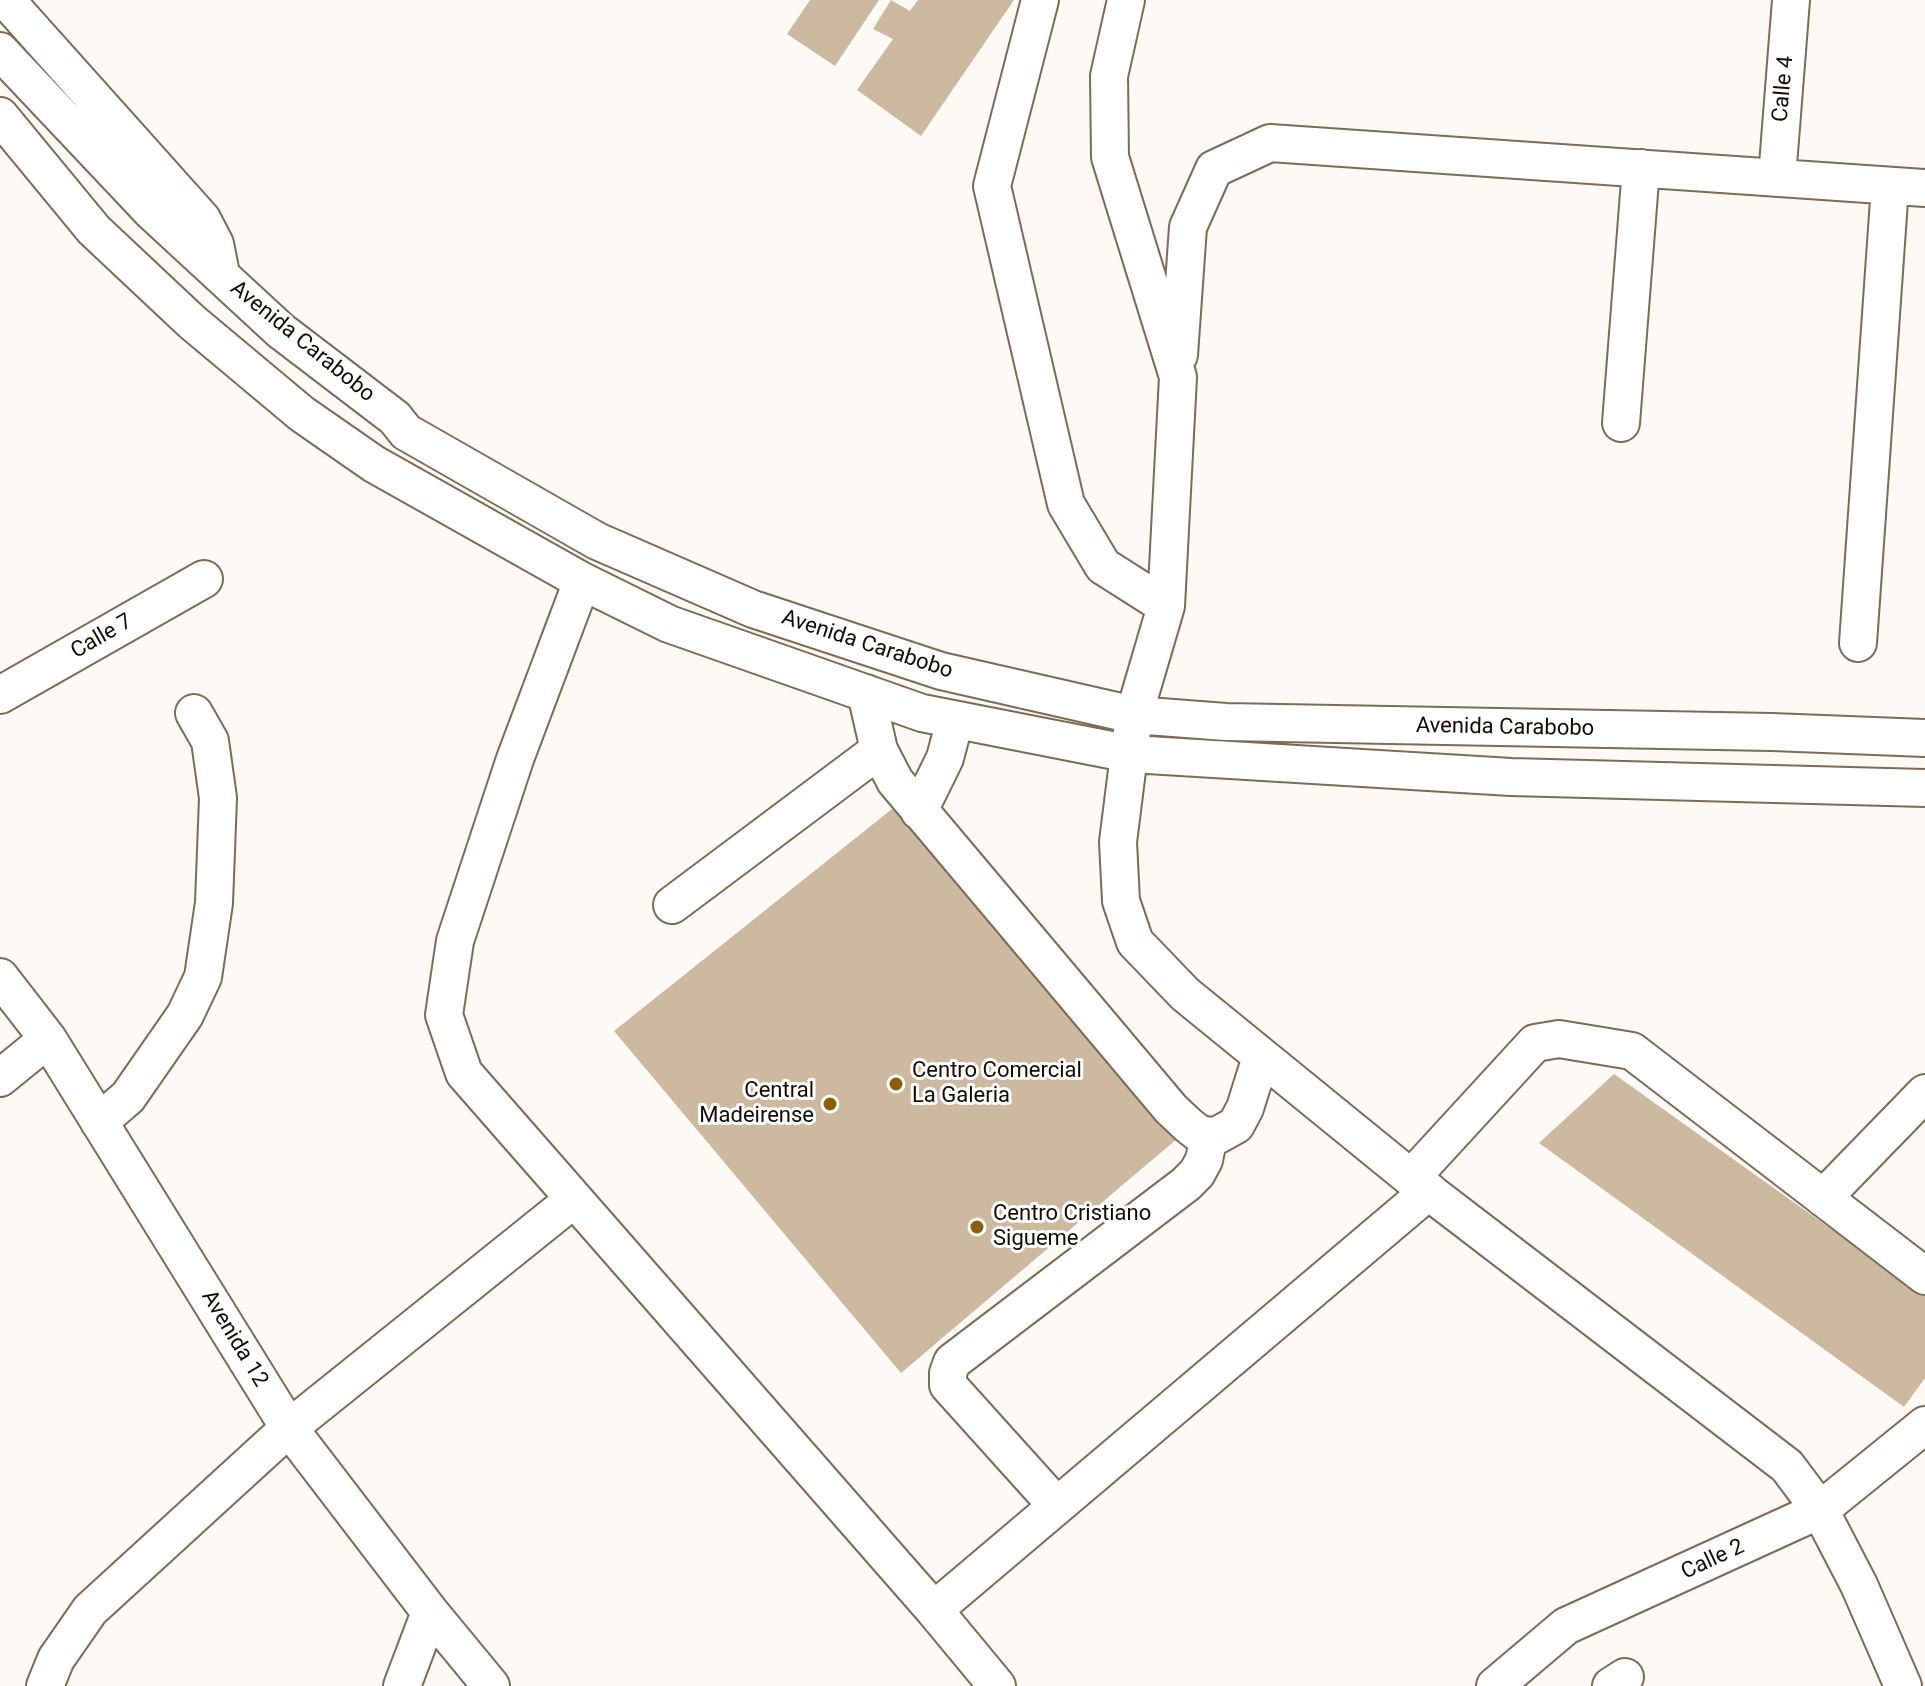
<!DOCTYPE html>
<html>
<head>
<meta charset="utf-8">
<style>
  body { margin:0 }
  canvas { display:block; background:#fdf9f4 }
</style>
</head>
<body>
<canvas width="1925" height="1686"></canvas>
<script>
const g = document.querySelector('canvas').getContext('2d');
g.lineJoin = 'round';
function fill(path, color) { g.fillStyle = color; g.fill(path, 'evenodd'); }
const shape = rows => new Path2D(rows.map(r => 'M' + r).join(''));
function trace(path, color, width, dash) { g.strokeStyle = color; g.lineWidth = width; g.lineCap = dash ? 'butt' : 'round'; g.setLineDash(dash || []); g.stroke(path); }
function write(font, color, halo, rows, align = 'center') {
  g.font = font + ' Roboto,sans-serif'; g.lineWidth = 6; g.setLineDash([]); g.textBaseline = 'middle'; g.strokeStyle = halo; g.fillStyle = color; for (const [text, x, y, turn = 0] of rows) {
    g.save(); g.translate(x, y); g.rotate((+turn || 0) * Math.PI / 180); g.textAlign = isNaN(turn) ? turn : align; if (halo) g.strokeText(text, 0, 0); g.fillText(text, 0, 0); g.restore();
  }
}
fill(shape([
  [810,0,879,0,835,66,787,34],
  [891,0,910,11,918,0,1014,0,921,136,857,90,893,39,873,29],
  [902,801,1178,1138,901,1373,614,1031],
  [1614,1074,1925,1296,1925,1378,1904,1407,1539,1143]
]), '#ccb9a0');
const minor = shape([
  [6,0,202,219,215,244,221,274],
  [1040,0,992,186,1066,504,1103,566,1166,606],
  [1126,0,1109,76,1110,157,1178,377,1166,606,1134,715,1118,842,1121,901,1135,942,1185,994,1411,1178,1787,1466,1820,1510,1859,1585,1903,1686],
  [0,51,151,211,281,331,395,418,406,432,597,541,753,609,941,671,1134,715,1226,722,1772,732,1925,738],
  [0,116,94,230,192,322,302,414,374,464,582,581,669,624,922,713,1131,754,1511,777,1925,788],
  [1777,178,1791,0],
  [1179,355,1188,227,1214,169,1270,143,1925,188],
  [1621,423,1641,168],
  [582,581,515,759,455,941,444,1015,464,1073,934,1610,997,1686],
  [1858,643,1890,186],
  [866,693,879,750,895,781,1171,1109,1188,1125,1198,1133,1209,1136,1218,1135,1236,1125,1245,1108,1261,1057],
  [0,695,204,579],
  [919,811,945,758,955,720],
  [672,905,879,750],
  [0,977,48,1039,289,1428,430,1612,491,1686],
  [0,1078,48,1039],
  [99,1122,128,1097,185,1015,203,977,214,903,218,798,210,741,194,713],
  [1411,1178,1535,1043,1559,1039,1632,1051,1925,1276],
  [1823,1198,1925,1093],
  [1057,1506,948,1385,948,1373,952,1362,1186,1184,1197,1173,1204,1160,1209,1136],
  [934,1610,1429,1191],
  [45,1686,56,1659,90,1610,289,1428,573,1200],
  [402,1686,430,1612],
  [1495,1686,1566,1626,1820,1510,1925,1425],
  [1611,1686,1625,1677]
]);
trace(minor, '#7d6b55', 40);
trace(minor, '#fff', 36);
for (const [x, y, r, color] of [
  [896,1084,8,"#8e5d07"],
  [830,1104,8,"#8e5d07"],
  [977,1227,8,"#8e5d07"]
]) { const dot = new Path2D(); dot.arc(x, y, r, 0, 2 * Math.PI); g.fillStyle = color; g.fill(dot); trace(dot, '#fff', 3); }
write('22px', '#110b04', '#fff', [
  ["Calle 4",1784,89,-85],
  ["Avenida Carabobo",302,342,39],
  ["Calle 7",102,637,-30],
  ["Avenida Carabobo",867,645,18],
  ["Avenida Carabobo",1505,728,1],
  ["Avenida 12",234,1339,59],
  ["Calle 2",1713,1560,-25]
]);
write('22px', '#110b04', '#fff', [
  ["Centro Comercial",912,1071],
  ["La Galeria",912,1096],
  ["Central",814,1091,"right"],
  ["Madeirense",814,1116,"right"],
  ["Centro Cristiano",993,1214],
  ["Sigueme",993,1239]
], 'left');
</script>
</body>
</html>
